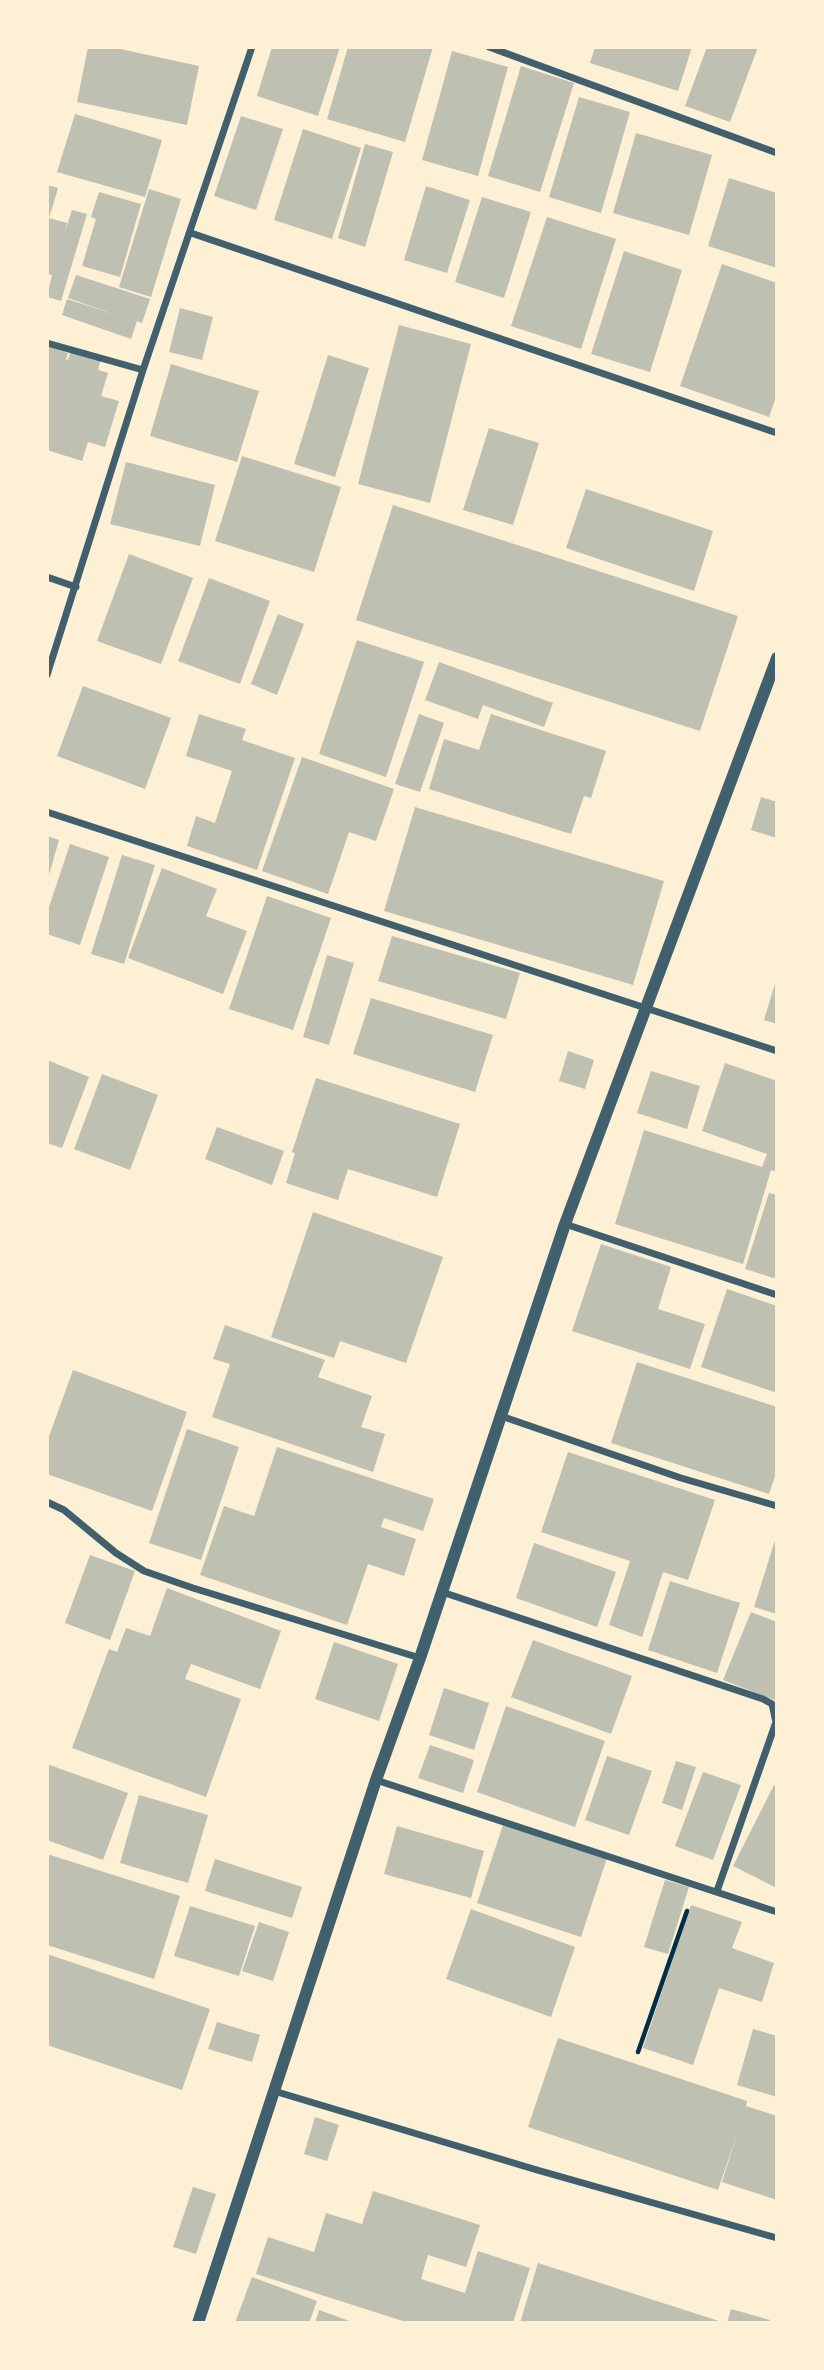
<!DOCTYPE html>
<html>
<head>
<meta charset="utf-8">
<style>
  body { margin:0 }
  #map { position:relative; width:824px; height:2370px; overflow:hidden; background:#fdf0d5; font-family:"DM Sans",sans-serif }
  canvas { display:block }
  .frame { position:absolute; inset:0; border:49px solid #fdf0d5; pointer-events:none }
</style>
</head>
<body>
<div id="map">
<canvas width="824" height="2370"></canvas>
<div class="frame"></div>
</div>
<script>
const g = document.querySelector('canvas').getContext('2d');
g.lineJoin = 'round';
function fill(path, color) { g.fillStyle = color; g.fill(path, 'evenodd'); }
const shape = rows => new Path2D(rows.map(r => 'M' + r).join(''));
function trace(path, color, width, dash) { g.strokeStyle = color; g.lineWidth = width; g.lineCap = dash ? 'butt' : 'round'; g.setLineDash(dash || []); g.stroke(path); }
fill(shape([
  [88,47,111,47,199,66,187,125,77,102],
  [272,47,340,47,318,116,257,96],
  [348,47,433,47,405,142,327,119],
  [595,47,692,47,678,91,590,63],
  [707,47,758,47,730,122,685,106],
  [452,51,508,67,478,176,422,160],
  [521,66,574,83,540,192,488,176],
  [579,97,630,112,601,213,549,197],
  [75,114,162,140,145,197,57,172],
  [241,116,283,129,256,210,214,196],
  [303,129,361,148,332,239,274,220],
  [636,133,712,155,689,235,613,213],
  [365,144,393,152,365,247,338,238],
  [729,178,777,193,777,268,708,246],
  [47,185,58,188,49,218,67,223,64,234,72,210,87,214,61,301,47,297,52,275,47,274],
  [426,186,470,200,447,273,404,260],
  [149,189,181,199,151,297,119,287],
  [99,192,141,204,120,277,82,266,96,219,91,217],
  [482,197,531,212,504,298,455,282],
  [547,217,616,239,581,349,511,326],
  [624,251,682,270,650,372,591,354],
  [722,264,777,283,777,394,769,417,680,386],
  [76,275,150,299,142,323,137,321,131,339,62,315,67,299,116,315,68,298],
  [180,308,213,317,202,360,169,352],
  [399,325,471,344,430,503,358,484],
  [47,346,68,353,66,359,68,360,71,350,101,359,98,370,108,373,101,396,119,401,105,447,88,442,82,461,47,450],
  [328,355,369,368,335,477,294,464],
  [171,364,259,391,237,462,150,436],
  [489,428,539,443,513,525,463,510],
  [242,456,341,487,314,572,215,541],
  [126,462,215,485,200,546,110,524],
  [586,489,713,531,694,591,566,548],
  [393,505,738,616,700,731,356,620],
  [129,554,193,578,161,664,97,641],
  [209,578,270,601,240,684,178,661],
  [278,614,304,624,277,695,251,684],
  [357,640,424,662,386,777,319,754],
  [439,662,553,703,544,727,483,705,478,719,425,700],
  [83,686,171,718,145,789,57,756],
  [199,714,246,729,242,740,295,758,257,870,187,846,196,816,215,823,232,771,186,756],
  [419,714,444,723,420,792,395,784],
  [491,714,606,751,591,798,584,796,571,834,429,789,444,739,479,750],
  [302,757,394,789,376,841,349,832,328,894,262,871],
  [761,797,777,802,777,838,751,830],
  [415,807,664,881,633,985,384,911],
  [47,836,59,840,48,878,47,878],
  [70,844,109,857,80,945,47,934,47,913],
  [122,855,155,865,124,964,91,954],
  [162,868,217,889,206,916,247,931,223,994,128,958],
  [267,896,331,918,293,1030,229,1009],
  [392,936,520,973,506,1019,378,981],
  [327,955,354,963,329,1045,303,1037],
  [777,977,777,1024,764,1020],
  [371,998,493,1035,475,1092,353,1054],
  [568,1051,594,1060,585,1089,559,1081],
  [47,1060,89,1077,62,1148,47,1143],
  [725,1063,777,1081,777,1172,771,1170,743,1264,615,1224,644,1130,762,1167,767,1154,702,1131],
  [651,1071,700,1086,687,1129,637,1113],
  [102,1074,158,1095,130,1170,74,1149],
  [316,1078,460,1124,437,1197,348,1169,338,1200,286,1183,295,1153,292,1152],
  [217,1127,284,1151,272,1185,205,1159],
  [769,1193,777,1195,777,1279,745,1269],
  [313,1212,443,1257,406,1363,340,1341,334,1358,271,1337],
  [601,1244,671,1267,658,1309,705,1324,690,1369,572,1331],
  [727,1289,777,1306,777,1393,701,1367],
  [225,1325,325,1360,318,1377,372,1396,361,1427,385,1434,373,1472,212,1417,230,1364,213,1359],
  [637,1362,777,1407,777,1470,769,1494,611,1443],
  [73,1370,187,1412,152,1511,47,1474,47,1442],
  [187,1429,239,1447,201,1560,149,1543],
  [277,1447,434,1499,423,1531,384,1518,381,1527,416,1539,404,1576,368,1564,347,1625,200,1575,224,1506,254,1516],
  [568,1452,715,1500,688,1580,663,1572,642,1637,609,1625,630,1561,541,1532],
  [777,1534,777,1614,754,1607],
  [534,1543,616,1572,597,1627,516,1598],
  [90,1555,135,1571,110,1640,65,1623],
  [670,1581,740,1603,717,1673,648,1650],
  [167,1588,281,1631,260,1689,191,1664,185,1679,241,1699,206,1797,72,1748,109,1649,117,1652,126,1628,150,1636],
  [751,1612,777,1622,777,1701,723,1680],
  [533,1640,632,1676,611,1734,511,1697],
  [334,1642,398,1664,379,1721,315,1699],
  [444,1688,489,1703,474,1750,429,1735],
  [506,1706,605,1741,575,1827,477,1792],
  [430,1745,474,1760,463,1793,418,1778],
  [607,1756,652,1771,629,1835,585,1820],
  [676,1761,696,1767,682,1810,662,1803],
  [47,1764,128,1793,103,1860,47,1840],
  [703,1772,741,1785,713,1860,675,1846],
  [774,1785,777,1787,777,1888,733,1866],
  [139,1795,208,1815,188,1883,120,1863],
  [503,1825,607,1858,581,1937,477,1903],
  [397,1826,484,1851,471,1898,384,1874],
  [47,1854,180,1896,154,1979,47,1945],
  [215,1859,302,1887,292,1918,205,1891],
  [665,1880,689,1887,668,1954,644,1947],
  [691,1905,742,1922,732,1948,774,1963,762,2002,719,1988,693,2065,643,2048],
  [190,1906,255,1926,239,1976,174,1956],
  [471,1909,575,1947,551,2017,446,1979],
  [259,1922,289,1932,273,1981,242,1971],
  [47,1954,210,2009,182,2090,47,2045],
  [217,2022,260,2035,252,2062,208,2049],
  [753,2029,777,2036,777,2097,737,2085],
  [558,2038,747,2101,746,2106,777,2116,777,2200,722,2182,737,2134,718,2190,528,2127],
  [315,2117,339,2125,327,2161,304,2154],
  [193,2187,216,2194,196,2254,173,2247],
  [373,2191,480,2225,466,2267,428,2255,421,2279,465,2293,478,2251,530,2268,513,2323,409,2323,256,2274,268,2237,314,2252,326,2213,362,2224],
  [538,2263,719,2321,718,2323,520,2323],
  [252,2277,317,2301,309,2323,235,2323],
  [731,2309,770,2320,769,2323,727,2323],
  [319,2310,352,2322,352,2323,315,2323]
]), '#bec0b2');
trace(shape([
  [638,2052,687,1911]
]), '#003049', 4.5);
trace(shape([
  [489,47,777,153],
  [191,233,777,433],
  [47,343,143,370],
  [47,577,76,587],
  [47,675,143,370,252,47],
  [47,812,777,1051],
  [565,1224,777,1295],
  [501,1416,681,1478,777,1506],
  [47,1502,64,1510,116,1553,144,1571,193,1588,420,1658],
  [442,1592,763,1699,772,1704,776,1722,717,1891],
  [376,1780,777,1912],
  [274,2091,537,2170,777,2238]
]), '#3f606c', 7);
trace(shape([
  [198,2323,376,1780,420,1658,565,1224,777,658]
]), '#3f606c', 12);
</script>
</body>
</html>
